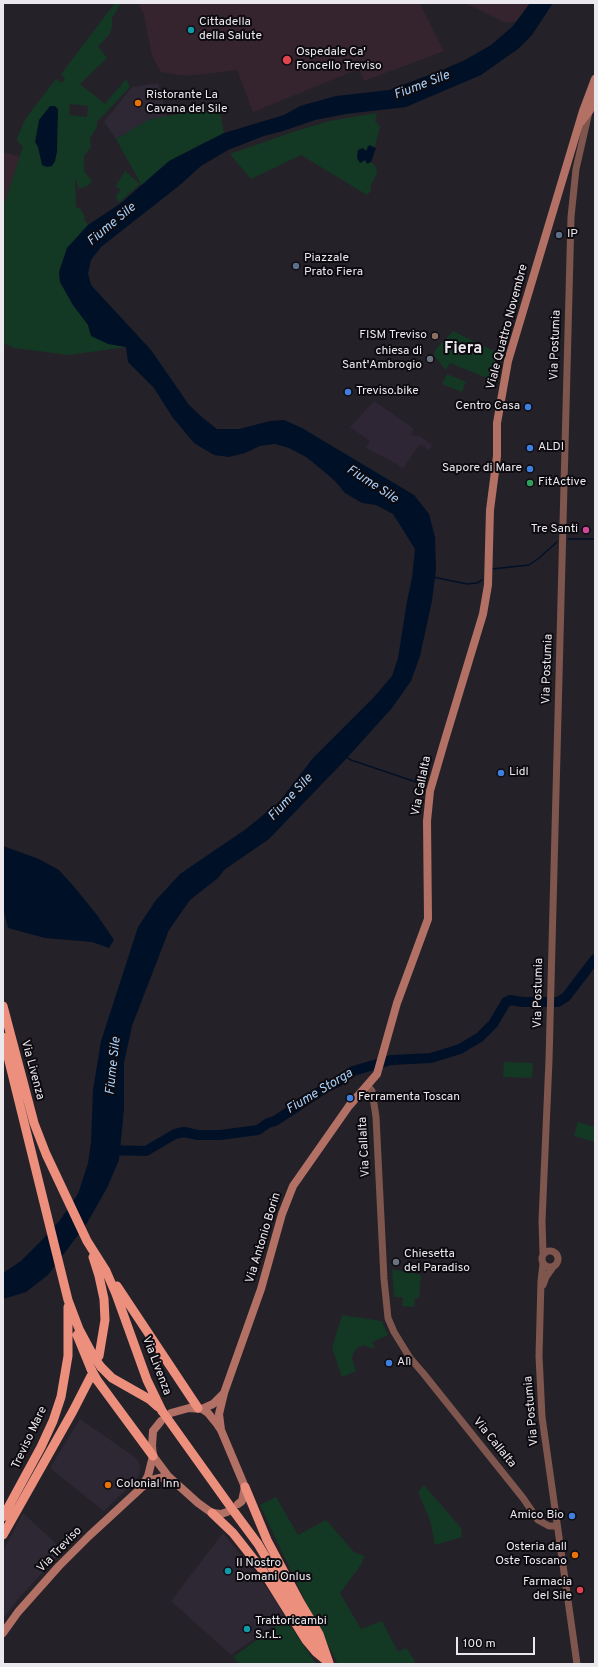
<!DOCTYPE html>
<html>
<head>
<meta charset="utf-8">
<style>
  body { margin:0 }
  #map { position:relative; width:598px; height:1667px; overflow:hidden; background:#252129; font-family:Overpass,sans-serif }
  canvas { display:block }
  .frame { position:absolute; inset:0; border:4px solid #ebe9ee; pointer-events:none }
  .scale { position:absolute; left:456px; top:1637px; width:79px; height:18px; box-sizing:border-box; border:2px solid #ebe9ee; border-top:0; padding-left:5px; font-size:12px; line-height:14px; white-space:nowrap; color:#ebe9ee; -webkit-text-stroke:3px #0d0b0f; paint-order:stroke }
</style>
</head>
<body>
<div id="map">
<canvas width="598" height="1667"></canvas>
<div class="frame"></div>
<div class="scale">100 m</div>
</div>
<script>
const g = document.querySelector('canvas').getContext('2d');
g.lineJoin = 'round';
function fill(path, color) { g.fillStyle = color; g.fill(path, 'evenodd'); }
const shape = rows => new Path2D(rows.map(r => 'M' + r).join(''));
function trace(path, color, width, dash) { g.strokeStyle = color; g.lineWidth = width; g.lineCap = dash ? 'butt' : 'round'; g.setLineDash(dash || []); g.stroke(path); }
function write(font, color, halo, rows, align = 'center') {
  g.font = font + ' Overpass,sans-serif'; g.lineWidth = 4; g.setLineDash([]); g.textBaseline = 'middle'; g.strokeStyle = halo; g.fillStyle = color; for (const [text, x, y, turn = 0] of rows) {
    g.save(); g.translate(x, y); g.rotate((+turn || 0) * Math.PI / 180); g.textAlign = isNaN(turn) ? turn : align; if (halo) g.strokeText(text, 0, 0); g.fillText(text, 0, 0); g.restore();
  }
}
fill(shape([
  [158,83,167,117,150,119,116,139,104,122,132,87],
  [80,1419,136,1458,140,1464,140,1471,137,1479,104,1511,50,1468],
  [23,1513,63,1550,18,1599,3,1619,3,1551],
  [223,1533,273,1596,285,1617,231,1655,171,1601]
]), '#2e2835');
fill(shape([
  [374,401,414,429,411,434,417,437,418,435,432,445,429,450,421,444,416,449,403,469,395,463,366,448,370,441,350,427]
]), '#2f2635');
fill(shape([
  [138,3,421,3,420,4,444,51,364,81,359,69,253,112,237,70,186,76,161,72,152,56,144,15],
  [465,3,530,3,517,21,506,23],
  [3,152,20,157,3,208]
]), '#35242e');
fill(shape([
  [115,3,121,3,112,18,112,27,109,35,98,46,107,58,80,84,105,104,126,79,130,87,97,122,97,127,90,138,91,147,84,156,84,171,92,181,89,185,79,189,75,178,76,207,80,208,85,217,84,219,88,225,67,248,59,272,60,282,73,305,88,325,89,330,108,344,126,347,69,355,14,348,3,343,3,208,23,146,18,142,17,138,26,118,56,79,62,83,65,79,61,74],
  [70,104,88,106,87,117,69,115],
  [219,107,224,133,190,151,142,186,116,139,150,119],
  [377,113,375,121,380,126,375,147,368,146,366,151,358,150,357,155,360,163,365,160,373,163,376,167,377,173,370,187,371,188,371,191,367,195,301,155,251,179,230,154,290,133,329,121],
  [125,171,140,184,118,203,116,195,121,190,116,186],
  [453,331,498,353,492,380,450,363,446,370,435,357,434,354,437,348],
  [447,374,466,382,462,392,442,384],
  [504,1062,533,1063,532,1078,503,1077],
  [578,1122,595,1127,595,1142,574,1136],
  [392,1269,421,1275,419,1298,415,1298,414,1307,402,1306,403,1297,394,1297],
  [342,1315,382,1321,388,1335,372,1342,375,1349,363,1345,357,1348,353,1354,352,1359,356,1371,342,1377,332,1348],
  [424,1485,461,1528,462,1537,435,1545,430,1520,418,1492],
  [276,1497,298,1535,326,1520,354,1552,365,1556,362,1561,363,1562,340,1593,361,1629,382,1621,398,1652,406,1648,415,1661,413,1664,338,1664,307,1605,260,1505],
  [286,1619,316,1664,240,1664,233,1657]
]), '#133924');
fill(shape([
  [530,3,553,3,532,35,518,49,481,75,406,107,346,114,315,120,283,131,264,136,228,150,201,166,180,185,101,247,91,260,88,273,91,285,151,350,189,405,203,418,217,429,239,429,270,421,284,420,302,428,414,495,429,514,435,537,436,569,432,601,420,656,411,681,392,708,347,758,269,839,224,870,218,878,190,900,169,930,132,1026,124,1063,124,1109,119,1160,107,1188,87,1223,48,1275,26,1292,3,1299,3,1273,21,1261,40,1242,60,1220,78,1194,88,1163,91,1143,93,1090,101,1041,138,927,156,900,180,874,246,829,279,802,313,758,374,697,392,676,398,658,407,601,412,578,415,549,393,514,376,505,362,503,345,493,335,481,321,469,306,457,289,448,275,444,260,446,245,453,229,457,214,455,194,443,173,418,154,388,128,362,126,347,108,344,91,336,88,325,73,305,60,282,59,272,67,248,88,225,121,203,169,161,204,143,224,133,284,115,300,106,336,96,389,90,442,70,465,60,491,45,513,26],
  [50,106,55,106,58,109,57,152,55,161,52,166,47,167,42,165,38,147,35,142,39,120],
  [369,145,376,148,371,162,367,164,365,160,360,163,357,158,358,150,363,148,366,151],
  [3,846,39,859,59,870,76,889,97,915,114,940,109,948,92,942,45,938,8,928,3,908]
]), '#001127');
trace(shape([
  [568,539,595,539],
  [492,569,529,565,539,558,557,542],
  [433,577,467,584,477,583,482,580],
  [346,757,351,760,425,785]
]), '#001127', 1.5);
trace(shape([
  [108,1150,146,1151,175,1134,184,1132,198,1135,220,1135,258,1130,268,1123,275,1121,328,1086,338,1082,353,1071,391,1060,431,1058,460,1049,480,1037,493,1024,506,1002,510,1000,522,1002,558,1002,566,997,595,959]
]), '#001127', 10);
trace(shape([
  [368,1086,372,1091,376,1117,384,1279,388,1318,394,1332,410,1358,423,1373,523,1498,538,1520,549,1526,557,1526],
  '542 1259a8 8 0 1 1 16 0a8 8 0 1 1-16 0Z',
  [543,1253,542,1221,549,1060,571,217,576,169,589,112],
  [543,1264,541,1281,539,1356,542,1417,577,1664],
  [543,1285,546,1277,553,1267]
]), '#7e564d', 7);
trace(shape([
  [581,122,590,110,595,95],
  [202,1409,213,1404,223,1394],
  [171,1413,189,1408,202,1409,208,1413,217,1424,221,1430,245,1487,242,1501,238,1504],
  [161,1421,153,1431,152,1446,153,1456,168,1476,198,1503,212,1513,221,1514,227,1512],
  [221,1430,219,1414,224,1393,261,1289,282,1214,293,1186,349,1106,377,1074,397,1003,428,919,427,821,430,791,444,743,483,614,488,585,490,510,497,456,497,423,508,361,583,111,595,79],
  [144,1483,148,1476,153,1456],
  [3,1633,18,1612,59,1566,89,1536,140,1489,151,1480,168,1476]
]), '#b27164', 8);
trace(shape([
  [3,1006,34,1123,46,1154,87,1241,106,1271,116,1294,147,1380,162,1411],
  [3,1037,68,1300,79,1329,94,1357],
  [93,1257,99,1276,104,1299,105,1320,99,1356],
  [117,1286,198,1408],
  [77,1335,91,1369],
  [101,1367,112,1378,149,1399,158,1407],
  [97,1380,153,1456],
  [245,1487,267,1540,300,1602,319,1634,329,1663],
  [212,1513,233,1533,263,1571,306,1640,316,1652,328,1662],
  [235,1513,258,1544,319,1647],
  [3,1517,41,1447,53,1421,61,1397,68,1356,68,1307],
  [3,1535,73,1411,91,1376]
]), '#ec907d', 9);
trace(shape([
  [94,1357,101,1367],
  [91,1369,97,1380],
  [162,1411,235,1513]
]), '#ec907d', 9);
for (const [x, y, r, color] of [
  [191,30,4,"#0f9aa8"],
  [287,60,5,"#e0444e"],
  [138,103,4,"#e8710a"],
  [559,235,4,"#5c6f8a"],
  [296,266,4,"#5c6f8a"],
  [435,336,4,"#8d6e63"],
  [430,359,4,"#6b7280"],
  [348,392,4,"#3f7fe0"],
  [528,407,4,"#3f7fe0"],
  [530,448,4,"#3f7fe0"],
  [530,469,4,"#3f7fe0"],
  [530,483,4,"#2e9e5b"],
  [586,530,4,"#d1479c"],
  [501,773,4,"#3f7fe0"],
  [350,1098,4,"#3f7fe0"],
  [396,1262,4,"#6b7280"],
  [389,1363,4,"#3f7fe0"],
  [108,1485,4,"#e8710a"],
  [572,1516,4,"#3f7fe0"],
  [575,1555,4,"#e8710a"],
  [228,1571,4,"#0f9aa8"],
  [580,1590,4,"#e0444e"],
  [247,1629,4,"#0f9aa8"]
]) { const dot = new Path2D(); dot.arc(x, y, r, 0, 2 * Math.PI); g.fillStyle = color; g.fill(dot); trace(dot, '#0d0b0f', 1.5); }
write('12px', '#ebe9ee', '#0d0b0f', [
  ["Cittadella",199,23],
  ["della Salute",199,37],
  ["Ospedale Ca'",296,53],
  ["Foncello Treviso",296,67],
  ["Ristorante La",146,96],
  ["Cavana del Sile",146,110],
  ["IP",567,235],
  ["Piazzale",304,259],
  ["Prato Fiera",304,273],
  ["FISM Treviso",427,336,"right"],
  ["chiesa di",422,352,"right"],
  ["Sant'Ambrogio",422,366,"right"],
  ["Treviso.bike",356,392],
  ["Centro Casa",520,407,"right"],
  ["ALDI",538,448],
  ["Sapore di Mare",522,469,"right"],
  ["FitActive",538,483],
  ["Tre Santi",578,530,"right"],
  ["Lidl",509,773],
  ["Ferramenta Toscan",358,1098],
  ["Chiesetta",404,1255],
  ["del Paradiso",404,1269],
  ["Alì",397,1363],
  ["Colonial Inn",116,1485],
  ["Amico Bio",564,1516,"right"],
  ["Osteria dall",567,1548,"right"],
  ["Oste Toscano",567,1562,"right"],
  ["Il Nostro",236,1564],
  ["Domani Onlus",236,1578],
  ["Farmacia",572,1583,"right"],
  ["del Sile",572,1597,"right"],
  ["Trattoricambi",255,1622],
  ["S.r.L.",255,1636]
], 'left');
write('12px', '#ebe9ee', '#0d0b0f', [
  ["Viale Quattro Novembre",508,327,-75],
  ["Via Postumia",556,345,-88],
  ["Via Postumia",548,669,-88],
  ["Via Callalta",422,786,-79],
  ["Via Postumia",539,993,-89],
  ["Via Livenza",32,1070,75],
  ["Via Callalta",365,1147,-93],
  ["Via Antonio Borin",264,1238,-73],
  ["Via Livenza",156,1366,69],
  ["Via Postumia",532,1411,-95],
  ["Treviso Mare",30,1438,-65],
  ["Via Callalta",494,1443,51],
  ["Via Treviso",60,1550,-46]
]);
write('italic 13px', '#a8d1fd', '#0d0b0f', [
  ["Fiume Sile",422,86,-21],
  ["Fiume Sile",112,225,-40],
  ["Fiume Sile",372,485,33],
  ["Fiume Sile",291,798,-47],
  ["Fiume Sile",114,1066,-84],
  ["Fiume Storga",320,1092,-31]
]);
write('bold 16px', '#ebe9ee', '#0d0b0f', [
  ["Fiera",463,350]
]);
</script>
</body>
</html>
